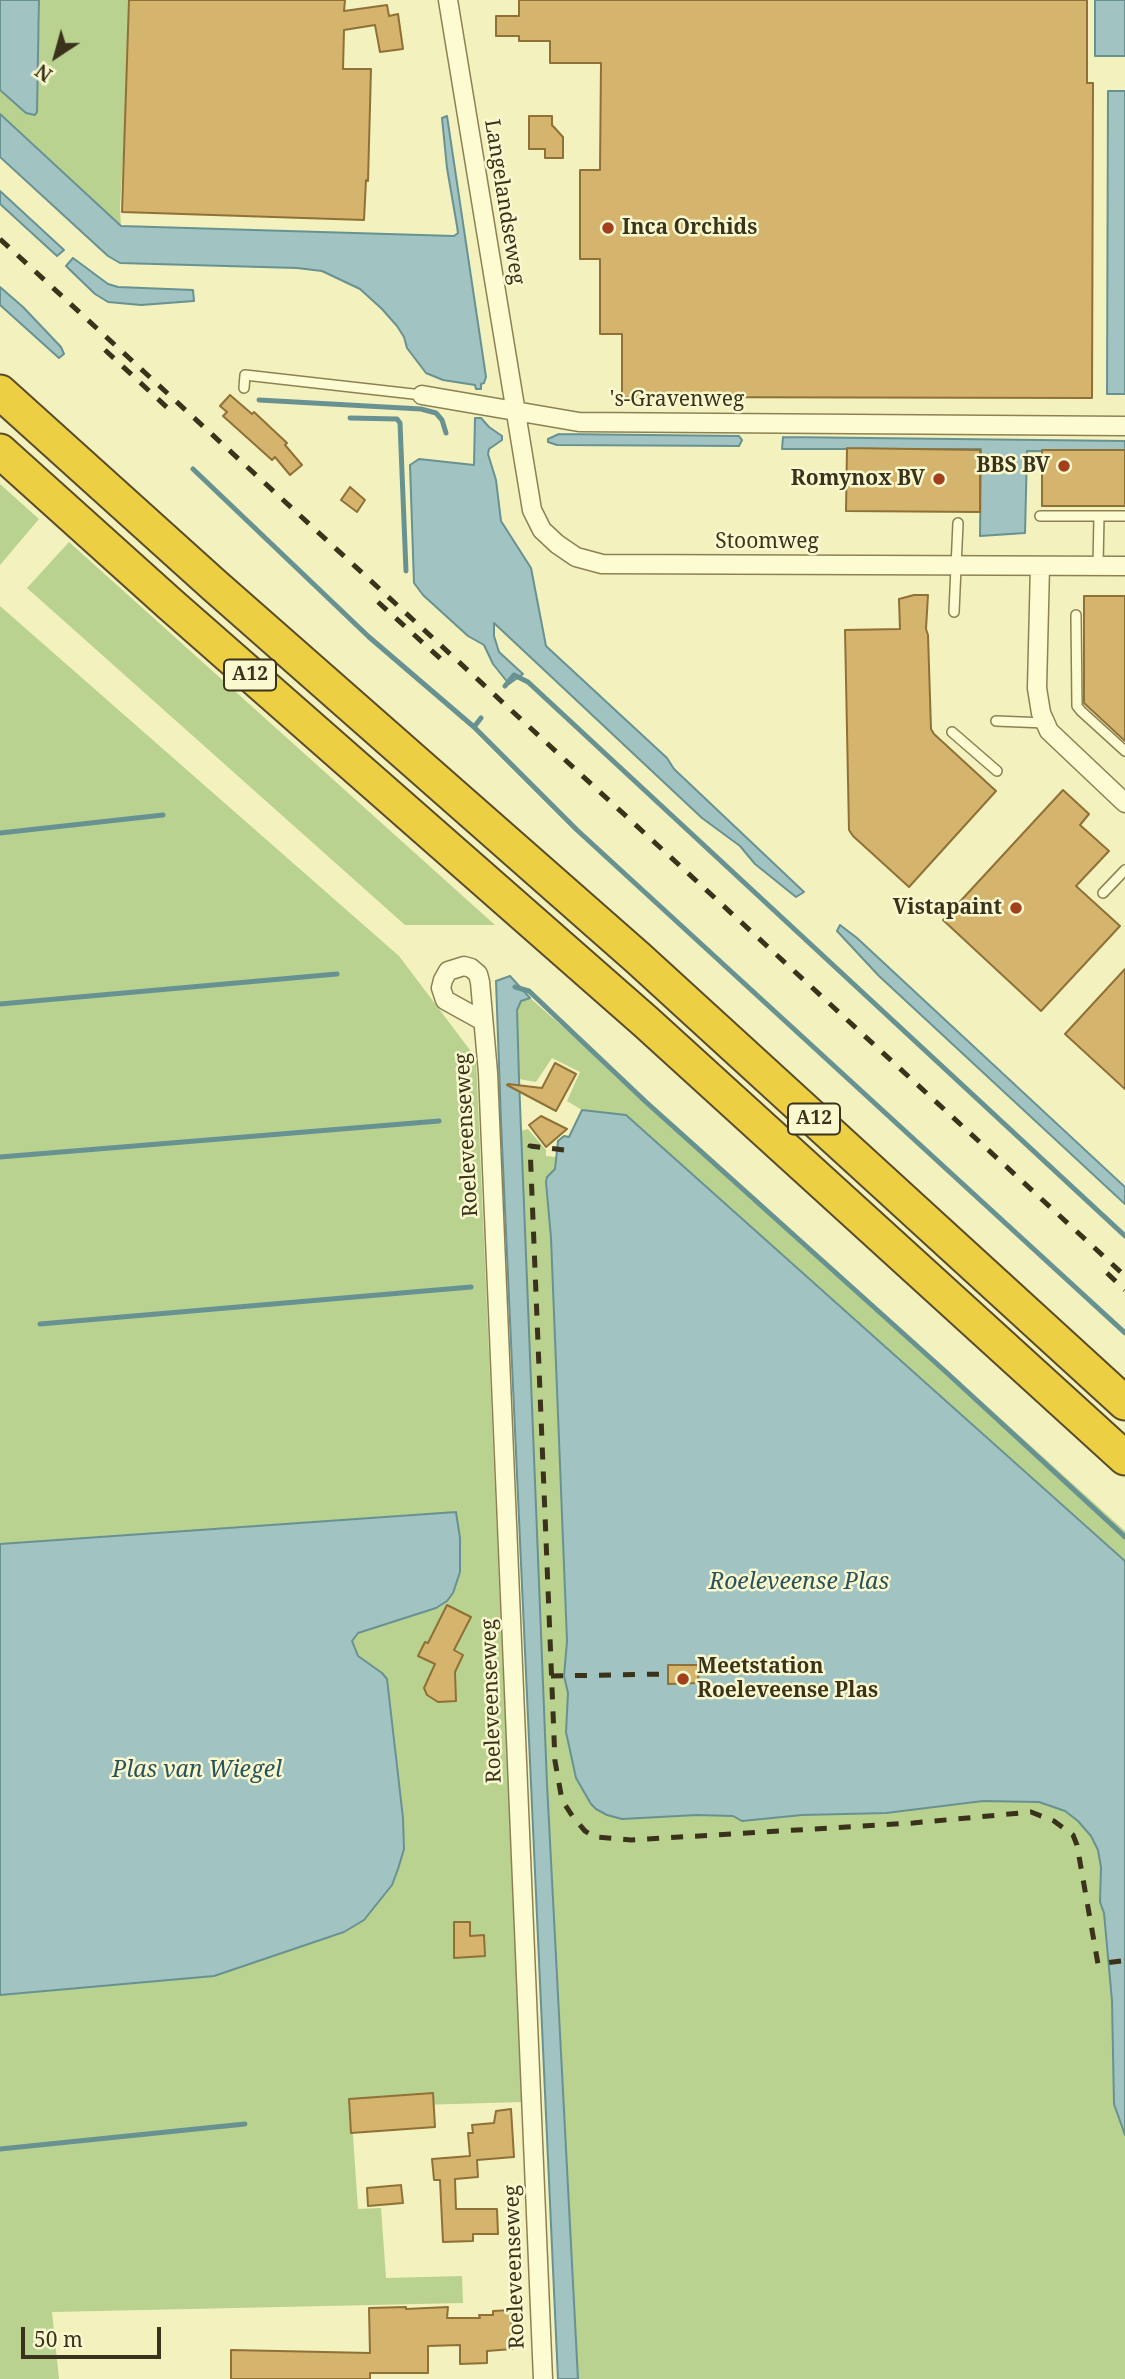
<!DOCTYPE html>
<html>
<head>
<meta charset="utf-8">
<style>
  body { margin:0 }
  #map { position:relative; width:1125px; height:2379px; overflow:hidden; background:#f3f1bd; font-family:"Noto Serif",serif }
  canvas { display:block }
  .north { position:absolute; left:21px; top:21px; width:70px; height:70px; -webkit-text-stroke:5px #f9f8ce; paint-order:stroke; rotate:216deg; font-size:19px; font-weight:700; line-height:28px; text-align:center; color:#3a321b }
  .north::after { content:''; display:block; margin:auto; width:24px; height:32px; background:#3a321b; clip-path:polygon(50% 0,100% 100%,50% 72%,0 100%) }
  .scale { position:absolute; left:21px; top:2327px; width:140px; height:32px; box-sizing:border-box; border:4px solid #3a321b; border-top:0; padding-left:9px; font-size:21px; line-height:24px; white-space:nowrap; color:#3a321b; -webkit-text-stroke:5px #f9f8ce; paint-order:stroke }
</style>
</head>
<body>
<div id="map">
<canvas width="1125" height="2379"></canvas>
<div class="north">N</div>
<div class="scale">50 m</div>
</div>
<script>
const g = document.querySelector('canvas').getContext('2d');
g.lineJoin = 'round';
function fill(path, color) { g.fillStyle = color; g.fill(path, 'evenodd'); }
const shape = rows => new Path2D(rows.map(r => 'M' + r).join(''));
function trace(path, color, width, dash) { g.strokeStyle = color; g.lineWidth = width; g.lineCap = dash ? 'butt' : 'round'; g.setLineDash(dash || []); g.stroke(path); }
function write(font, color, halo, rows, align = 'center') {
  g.font = font + ' "Noto Serif",serif'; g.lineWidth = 5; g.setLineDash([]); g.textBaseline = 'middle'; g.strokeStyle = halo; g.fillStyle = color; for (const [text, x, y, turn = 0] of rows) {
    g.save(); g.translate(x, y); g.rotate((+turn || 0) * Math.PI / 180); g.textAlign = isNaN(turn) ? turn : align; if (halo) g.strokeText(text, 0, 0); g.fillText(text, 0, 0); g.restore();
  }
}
fill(shape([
  [40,0,132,0,120,208,121,227,0,114,0,90,26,113,37,112],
  [0,484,39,519,0,565],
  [69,542,495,925,405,925,27,588],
  [0,606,399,956,476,1058,522,2102,351,2107,358,2209,381,2208,386,2278,462,2276,463,2303,52,2312,59,2379,0,2379,0,1995,214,1976,344,1933,364,1920,392,1885,398,1869,404,1849,403,1818,387,1679,382,1673,358,1656,352,1641,358,1633,447,1601,453,1593,460,1572,460,1538,456,1512,0,1544],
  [530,998,690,1138,1125,1531,1125,1561,626,1115,582,1110,567,1101,580,1072,552,1058,536,1082,519,1079,517,1010,521,1001],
  [528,1129,546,1150,546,1156,556,1157,555,1169,547,1176,546,1182,551,1238,567,1641,564,1675,568,1693,566,1732,591,1804,607,1815,622,1819,697,1815,733,1816,742,1821,802,1815,886,1813,983,1801,1039,1802,1065,1811,1078,1821,1091,1836,1098,1850,1101,1867,1100,1902,1104,1913,1112,2001,1114,2104,1125,2135,1125,2379,578,2379,547,1784,521,1131]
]), '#b9d290');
const water = shape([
  [0,0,39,0,37,112,35,115,26,113,0,90,0,0],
  [1095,0,1125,0,1125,56,1095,56,1095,0],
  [1108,91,1125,91,1125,394,1107,394,1108,91],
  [0,114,121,226,454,236,458,233,457,226,447,168,442,118,447,116,486,377,484,383,481,384,481,389,476,389,475,385,443,380,426,373,407,348,404,337,397,326,382,309,360,289,322,271,297,268,120,263,108,256,0,157,0,114],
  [0,191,64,250,57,256,0,204,0,191],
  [73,258,108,284,118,287,193,290,194,301,141,305,108,302,95,294,66,266,73,258],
  [0,287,23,307,61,347,64,354,59,358,0,305,0,287],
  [475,418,481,418,489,427,502,436,502,440,489,449,488,454,496,480,501,521,531,568,546,646,667,758,674,769,804,892,796,897,755,864,740,846,702,818,494,623,494,636,499,652,523,674,509,684,493,664,484,645,468,636,423,595,414,583,410,465,419,459,474,465,475,418],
  [559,434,739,436,742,440,739,446,557,445,548,442,548,439,559,434],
  [783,437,1125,441,1125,452,1027,451,1025,533,980,536,981,449,782,449,783,437],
  [840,925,857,938,1125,1187,1125,1204,879,976,837,931,840,925],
  [510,976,530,998,521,1001,517,1010,519,1079,547,1784,578,2379,558,2379,501,1122,496,981,510,976],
  [582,1110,626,1115,1125,1561,1125,2135,1114,2104,1112,2001,1104,1913,1100,1902,1101,1867,1098,1850,1091,1836,1078,1821,1065,1811,1039,1802,983,1801,886,1813,802,1815,742,1821,733,1816,697,1815,622,1819,607,1815,596,1809,591,1804,576,1778,566,1732,568,1693,564,1676,567,1641,551,1238,546,1182,547,1177,555,1169,558,1141,564,1136,569,1137,582,1110],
  [456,1512,460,1538,460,1572,453,1593,447,1601,436,1608,358,1633,352,1641,358,1656,382,1673,387,1679,403,1818,404,1849,398,1869,392,1885,364,1920,344,1932,214,1976,0,1995,0,1544,456,1512]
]);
fill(water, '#a1c3c2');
trace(water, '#689292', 2);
trace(shape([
  [259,400,421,409,436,413,442,420,446,433],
  [350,418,397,419,400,423,406,571],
  [193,469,369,637,474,727,577,830,1125,1333],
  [505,686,514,675,528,682,1125,1236],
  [474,727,481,718],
  [0,833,163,815],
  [515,987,529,991,646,1102,946,1372,1125,1537],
  [0,1004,337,974],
  [0,1157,439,1121],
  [40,1324,471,1287],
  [0,2149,245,2124]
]), '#689292', 5);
const building = shape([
  [129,0,345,0,344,11,387,5,389,16,398,14,403,49,380,52,375,25,344,30,343,69,371,69,368,181,366,180,364,220,122,212,129,0],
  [519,0,1087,0,1087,83,1093,83,1092,398,622,397,622,334,600,334,600,259,580,259,580,170,600,170,601,63,550,63,550,41,519,41,519,36,496,36,496,16,519,16,519,0],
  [529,116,552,116,552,125,563,137,563,158,545,158,545,149,529,149,529,116],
  [230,395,252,414,254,412,287,443,285,445,302,465,290,475,275,457,272,460,223,416,227,412,220,406,230,395],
  [847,448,980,450,980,512,846,511,847,448],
  [1042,450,1125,450,1125,506,1042,506,1042,450],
  [350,487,365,500,357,512,341,500,350,487],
  [914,595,928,595,926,629,928,635,931,729,934,734,996,791,909,887,853,836,849,830,845,630,900,629,899,599,914,595],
  [1084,596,1125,596,1125,741,1084,703,1084,596],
  [1063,790,1089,814,1080,825,1109,851,1076,886,1120,926,1041,1011,943,920,1063,790],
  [1125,969,1125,1089,1065,1034,1125,969],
  [555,1063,576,1074,556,1111,507,1085,508,1084,542,1088,555,1063],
  [541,1116,567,1129,546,1147,529,1125,541,1116],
  [447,1605,471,1617,454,1650,463,1655,455,1672,456,1701,438,1702,427,1695,424,1688,435,1664,418,1656,425,1642,428,1643,447,1605],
  [668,1665,699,1665,698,1683,668,1684,668,1665],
  [454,1922,470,1922,470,1936,484,1935,485,1956,454,1958,454,1922],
  [433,2093,435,2127,351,2133,349,2099,433,2093],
  [511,2109,514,2157,477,2160,478,2177,455,2179,456,2209,497,2209,498,2234,473,2234,473,2241,443,2242,440,2180,434,2180,432,2159,470,2156,468,2133,473,2133,472,2125,494,2123,496,2111,511,2109],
  [401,2185,403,2203,368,2206,367,2188,401,2185],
  [406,2307,406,2309,448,2307,447,2318,480,2318,479,2315,493,2315,493,2311,511,2310,511,2323,515,2323,515,2337,512,2337,512,2349,487,2351,487,2363,460,2364,460,2345,428,2346,428,2373,370,2373,370,2379,231,2379,231,2350,370,2353,369,2308,406,2307]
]);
fill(building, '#d5b46e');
trace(building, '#8f7137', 2);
const service = shape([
  [244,388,245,375,422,395],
  [1040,516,1125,516],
  [1098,566,1099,516],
  [954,612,958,523],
  [1076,615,1077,706,1081,711,1125,751],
  [996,721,1045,723],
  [952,732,997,771],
  [1103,893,1125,870]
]);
const minor = shape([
  [448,0,532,510,542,530,557,544,576,557,602,564,1125,566],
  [422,395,579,422,1125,426],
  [1040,566,1037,688,1041,713,1049,731,1125,803],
  [483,1021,445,1000,441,988,443,980,448,971,464,966,471,968,478,974,480,982,488,1073,543,2379]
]);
const motorway = shape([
  [0,392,214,585,638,958,1125,1403],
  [0,451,170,604,646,1022,1125,1458]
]);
trace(service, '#8d8154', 12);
trace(minor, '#8d8154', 21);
trace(motorway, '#5a4c29', 37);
trace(service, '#fdfbd1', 9);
trace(minor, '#fdfbd1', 18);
trace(motorway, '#edcf43', 33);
trace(shape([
  [0,239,1125,1276],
  [105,350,172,412],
  [378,602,443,661],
  [564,1150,530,1146,555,1761,562,1800,573,1817,585,1831,595,1837,631,1840,913,1823,1031,1812,1054,1821,1073,1835,1077,1845,1098,1964,1121,1961],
  [1107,1273,1125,1290],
  [551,1676,668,1674]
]), '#3a321b', 5, [12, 12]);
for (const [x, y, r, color] of [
  [608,228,7,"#a23f1d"],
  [1064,466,7,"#a23f1d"],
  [939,479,7,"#a23f1d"],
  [1016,908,7,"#a23f1d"],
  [683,1679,7,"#a23f1d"]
]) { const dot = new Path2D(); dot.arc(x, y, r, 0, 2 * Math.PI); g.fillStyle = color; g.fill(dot); trace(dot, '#f9f8ce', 2.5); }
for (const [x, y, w] of [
  [250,675,52],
  [814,1119,52]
]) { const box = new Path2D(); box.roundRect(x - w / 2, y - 15.5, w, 31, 5); g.fillStyle = '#f9f8ce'; g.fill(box); trace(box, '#3a321b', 2); }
write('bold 19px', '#3a321b', null, [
  ["A12",250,675],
  ["A12",814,1119]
]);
write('21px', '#3a321b', '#f9f8ce', [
  ["Langelandseweg",504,202,81],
  ["'s-Gravenweg",677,400],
  ["Stoomweg",767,542],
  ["Roeleveenseweg",467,1135,-93],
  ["Roeleveenseweg",492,1701,-92],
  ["Roeleveenseweg",515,2267,-92]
]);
write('bold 21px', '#3a321b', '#f9f8ce', [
  ["Inca Orchids",622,228,"left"],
  ["BBS BV",1050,466],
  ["Romynox BV",925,479],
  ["Vistapaint",1002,908],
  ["Meetstation",697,1667,"left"],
  ["Roeleveense Plas",697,1691,"left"]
], 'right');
write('italic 23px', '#28525c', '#f9f8ce', [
  ["Roeleveense Plas",799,1582],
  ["Plas van Wiegel",197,1770]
]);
</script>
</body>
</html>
